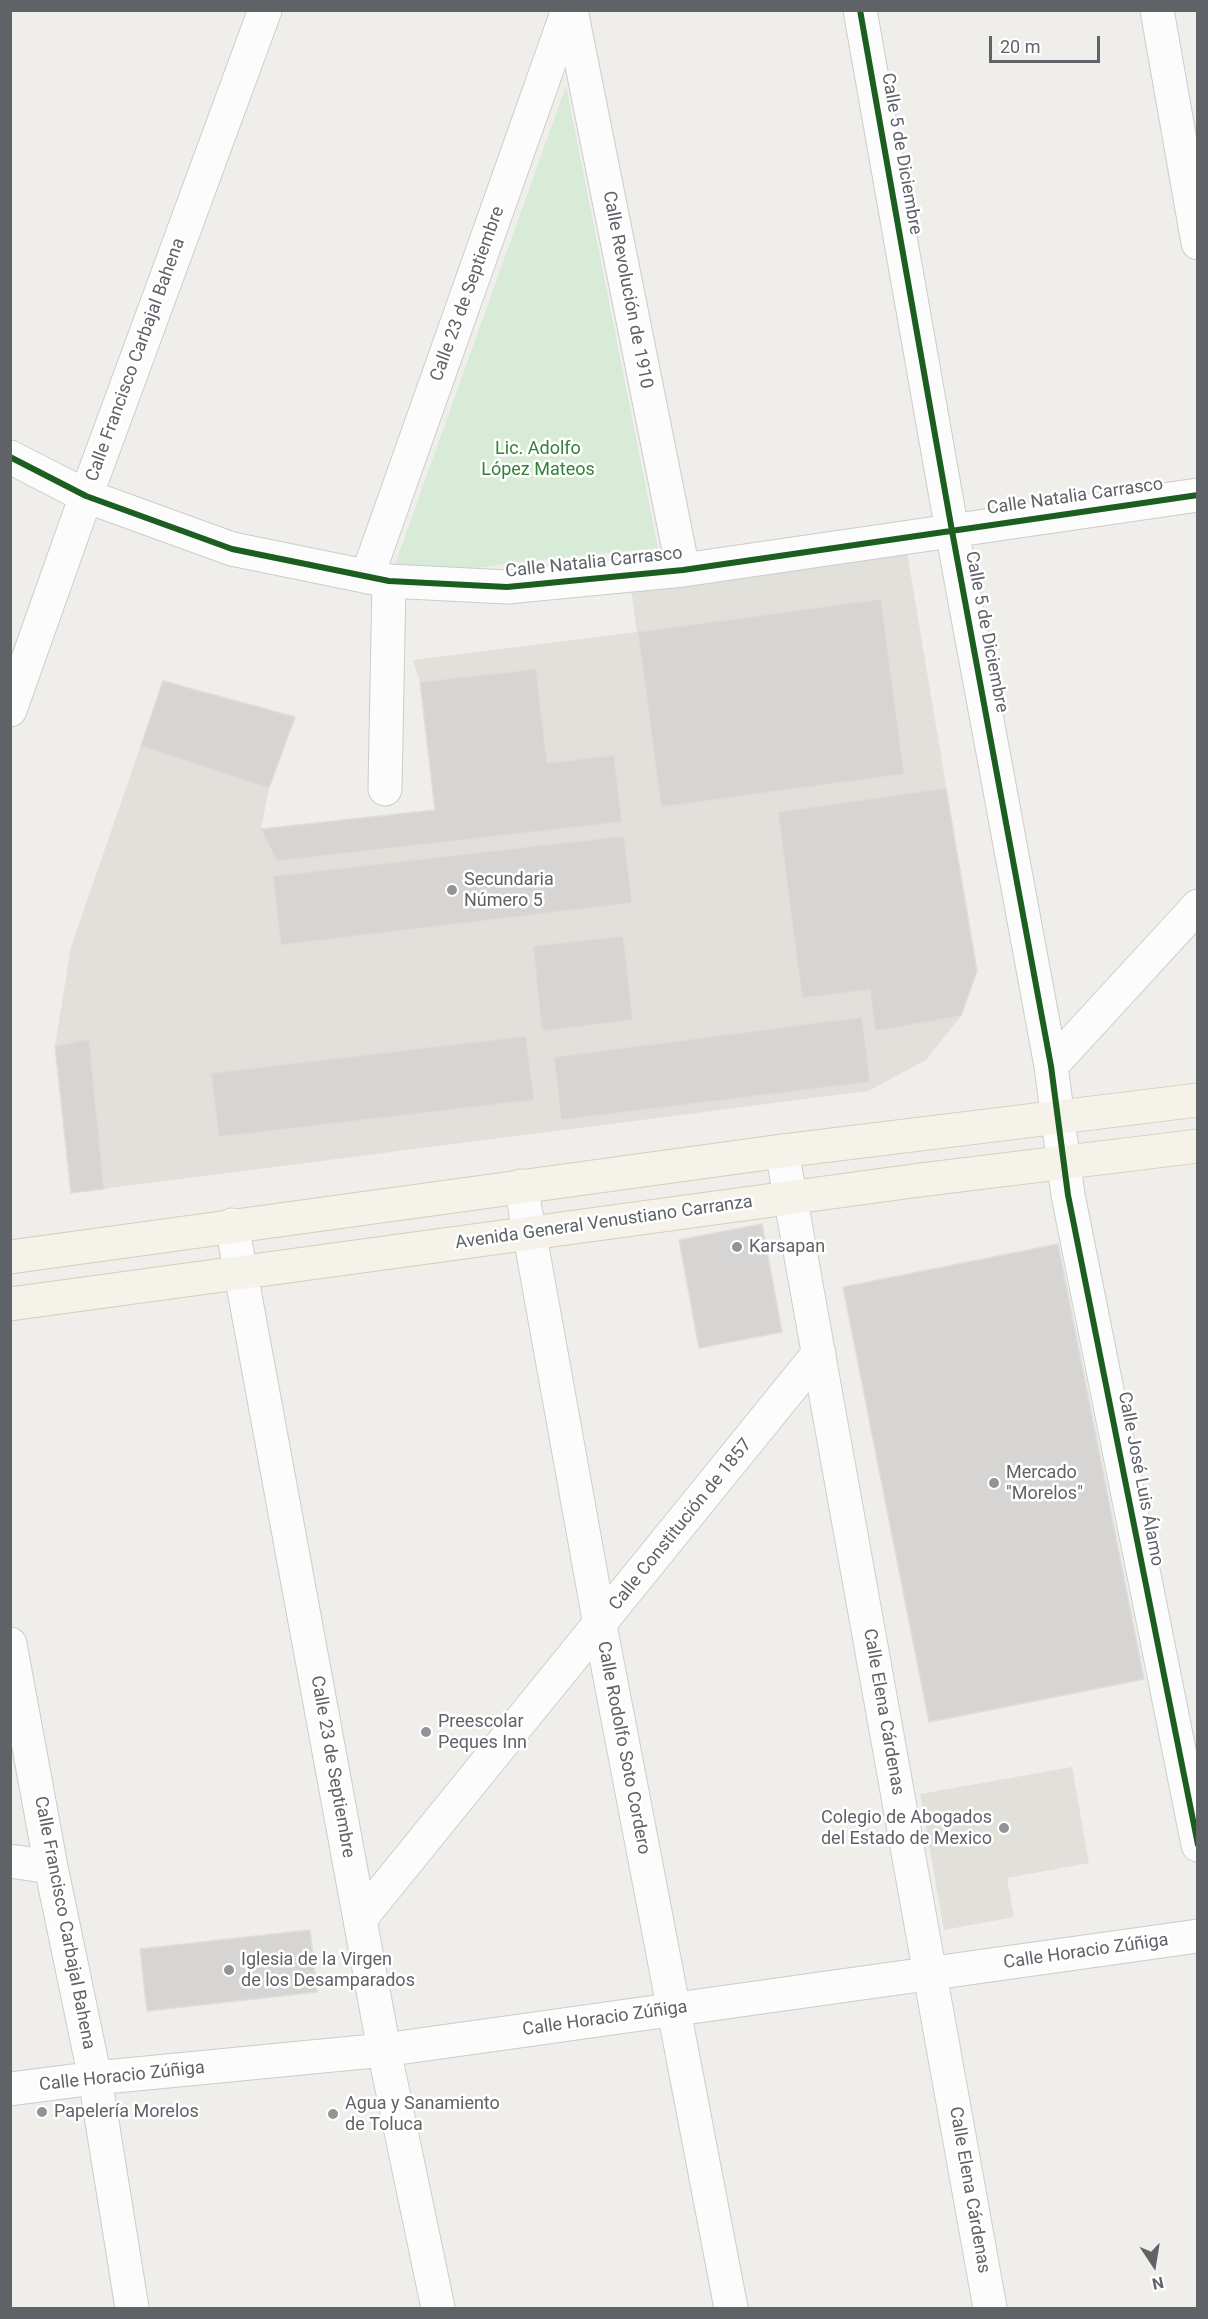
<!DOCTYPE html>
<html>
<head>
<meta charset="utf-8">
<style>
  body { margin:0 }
  #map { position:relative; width:1208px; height:2319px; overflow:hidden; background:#efeeea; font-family:Roboto,sans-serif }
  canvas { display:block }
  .frame { position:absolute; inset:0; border:12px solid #5f6368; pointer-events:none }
  .north { position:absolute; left:1124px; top:2235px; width:60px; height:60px; -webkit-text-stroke:4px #fff; paint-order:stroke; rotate:168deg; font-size:16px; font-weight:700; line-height:24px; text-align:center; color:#5f6368 }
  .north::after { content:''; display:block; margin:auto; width:21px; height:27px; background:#5f6368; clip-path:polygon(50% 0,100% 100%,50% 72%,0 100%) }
  .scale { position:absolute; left:989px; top:36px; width:111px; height:27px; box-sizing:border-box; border:3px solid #5f6368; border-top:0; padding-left:8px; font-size:18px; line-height:21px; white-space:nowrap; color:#5f6368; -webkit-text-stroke:4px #fff; paint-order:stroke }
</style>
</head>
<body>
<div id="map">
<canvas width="1208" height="2319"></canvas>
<div class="frame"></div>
<div class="north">N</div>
<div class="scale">20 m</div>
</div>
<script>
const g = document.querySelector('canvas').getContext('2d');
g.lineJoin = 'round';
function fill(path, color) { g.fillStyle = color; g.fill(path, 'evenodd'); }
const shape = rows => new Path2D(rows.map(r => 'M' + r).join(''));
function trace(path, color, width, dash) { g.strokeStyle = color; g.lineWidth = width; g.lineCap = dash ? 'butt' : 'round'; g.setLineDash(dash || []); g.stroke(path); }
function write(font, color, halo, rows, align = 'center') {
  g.font = font + ' Roboto,sans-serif'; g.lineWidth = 5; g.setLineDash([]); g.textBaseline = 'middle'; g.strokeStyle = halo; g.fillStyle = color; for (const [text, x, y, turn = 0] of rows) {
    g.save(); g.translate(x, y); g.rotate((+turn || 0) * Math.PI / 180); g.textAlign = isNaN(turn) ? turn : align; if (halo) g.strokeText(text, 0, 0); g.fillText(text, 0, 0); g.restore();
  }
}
fill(shape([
  [906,546,977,971,961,1016,926,1060,868,1091,71,1193,55,1046,71,947,163,681,295,717,269,788,261,829,435,810,420,682,413,660,637,632,630,585],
  [1072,1767,1089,1863,1007,1878,1014,1917,944,1930,920,1794]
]), '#e2e0da');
fill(shape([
  [566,86,658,548,518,562,389,581]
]), '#d8ebd6');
const building = shape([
  [881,599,904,774,661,807,638,632,881,599],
  [536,669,547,763,614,755,622,822,277,861,261,829,435,810,420,682,536,669],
  [163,681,295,717,269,788,141,746,163,681],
  [946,788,977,971,961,1016,875,1031,870,990,802,998,778,812,946,788],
  [624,836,632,903,281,945,273,876,624,836],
  [623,936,633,1020,542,1031,533,946,623,936],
  [862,1017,870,1082,561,1120,554,1057,862,1017],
  [526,1036,534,1100,219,1137,211,1073,526,1036],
  [89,1039,104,1189,71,1193,55,1046,89,1039],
  [762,1224,782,1332,699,1348,679,1240,762,1224],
  [1058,1244,1144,1679,929,1722,843,1287,1058,1244],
  [310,1930,317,1992,147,2011,140,1949,310,1930]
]);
fill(building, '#d6d5d3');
trace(building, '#deddd9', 1.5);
const minor = shape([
  [571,10,683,570],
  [860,10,952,531,1051,1066,1068,1195,1198,1845],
  [1157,10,1198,243],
  [10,457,86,496,232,549,389,581,507,587,683,570,1198,495],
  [367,577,568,10],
  [10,710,86,496,265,10],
  [385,789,389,581],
  [1051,1066,1198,906],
  [782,1151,990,2308],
  [521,1186,600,1625,731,2308],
  [232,1225,384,2050,438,2308],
  [10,1644,51,1867,95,2078,132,2308],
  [10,1861,51,1867],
  [360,1919,819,1353],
  [10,2089,95,2078,384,2050,1198,1936]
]);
const major = shape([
  [10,1257,782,1151,1198,1100],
  [10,1304,920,1180,1198,1146]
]);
trace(minor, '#cbcccc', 35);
trace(major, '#d7ceb8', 35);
trace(minor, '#fdfcfc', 33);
trace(major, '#f4f2e9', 33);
trace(shape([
  [860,10,952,531,1051,1066,1068,1195,1198,1845],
  [10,457,86,496,232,549,389,581,507,587,683,570,1198,495]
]), '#1b5e20', 6);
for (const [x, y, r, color] of [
  [452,890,6,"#919496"],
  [737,1247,6,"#919496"],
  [994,1483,6,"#919496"],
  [426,1732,6,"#919496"],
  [1004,1828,6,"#919496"],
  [229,1970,6,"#919496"],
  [42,2112,6,"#919496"],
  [333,2114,6,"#919496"]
]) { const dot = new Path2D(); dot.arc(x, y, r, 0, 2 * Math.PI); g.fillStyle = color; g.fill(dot); trace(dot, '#fff', 2); }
write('18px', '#5f6368', '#fff', [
  ["Calle 5 de Diciembre",901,154,80],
  ["Calle Revolución de 1910",627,290,79],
  ["Calle 23 de Septiembre",468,294,-70],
  ["Calle Francisco Carbajal Bahena",136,360,-70],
  ["Calle Natalia Carrasco",1075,497,-8],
  ["Calle Natalia Carrasco",594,563,-6],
  ["Calle 5 de Diciembre",986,632,79],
  ["Avenida General Venustiano Carranza",604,1223,-8],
  ["Calle José Luis Álamo",1140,1479,79],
  ["Calle Constitución de 1857",681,1525,-51],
  ["Calle Elena Cárdenas",883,1712,80],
  ["Calle Rodolfo Soto Cordero",623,1748,79],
  ["Calle 23 de Septiembre",332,1767,80],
  ["Calle Francisco Carbajal Bahena",64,1923,79],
  ["Calle Horacio Zúñiga",1086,1952,-8],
  ["Calle Horacio Zúñiga",605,2019,-8],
  ["Calle Horacio Zúñiga",122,2077,-6],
  ["Calle Elena Cárdenas",969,2190,80]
]);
write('18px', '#348238', '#fff', [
  ["Lic. Adolfo",538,449],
  ["López Mateos",538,470]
]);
write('18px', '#5f6368', '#fff', [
  ["Secundaria",464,880],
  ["Número 5",464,901],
  ["Karsapan",749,1247],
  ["Mercado",1006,1473],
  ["\"Morelos\"",1006,1494],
  ["Preescolar",438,1722],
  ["Peques Inn",438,1743],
  ["Colegio de Abogados",992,1818,"right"],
  ["del Estado de Mexico",992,1839,"right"],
  ["Iglesia de la Virgen",241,1960],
  ["de los Desamparados",241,1981],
  ["Agua y Sanamiento",345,2104],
  ["de Toluca",345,2125],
  ["Papelería Morelos",54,2112]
], 'left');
</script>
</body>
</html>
